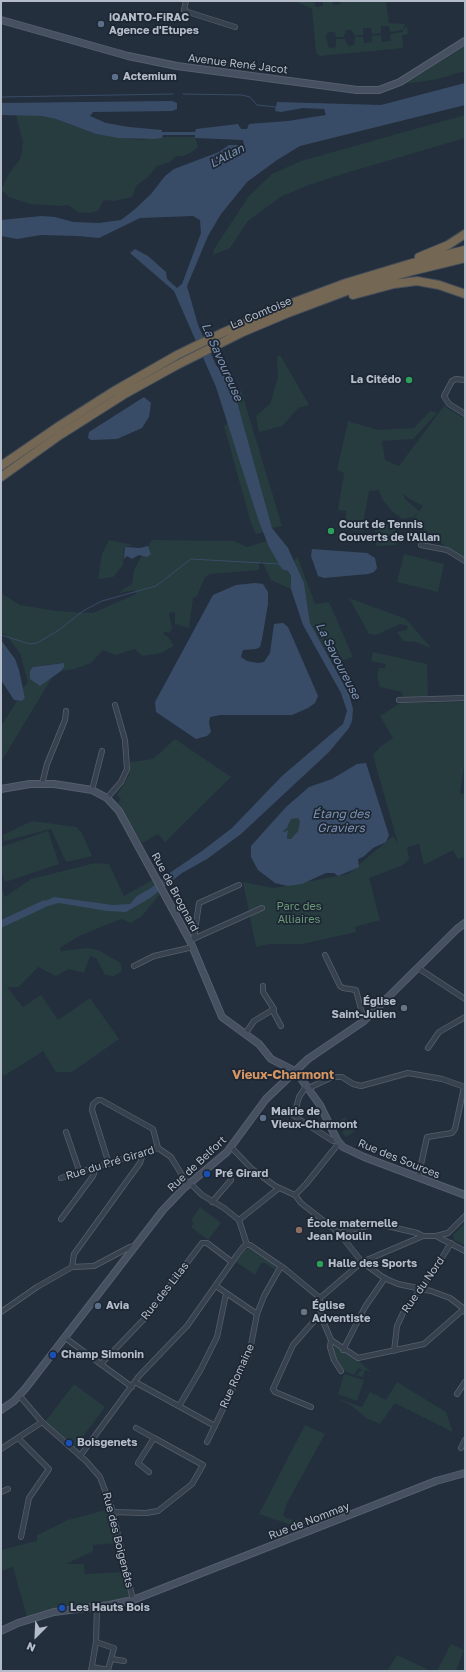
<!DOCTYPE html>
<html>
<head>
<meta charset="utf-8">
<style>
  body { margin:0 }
  #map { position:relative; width:466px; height:1672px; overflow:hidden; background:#242f3e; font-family:"Golos Text",sans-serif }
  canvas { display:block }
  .frame { position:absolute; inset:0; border:2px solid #b4bcc9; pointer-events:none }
  .north { position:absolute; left:16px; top:1616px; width:40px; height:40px; -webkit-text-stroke:3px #1d2633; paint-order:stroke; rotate:204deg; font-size:11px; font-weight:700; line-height:16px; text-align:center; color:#b4bcc9 }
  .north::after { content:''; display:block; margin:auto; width:14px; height:18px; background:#b4bcc9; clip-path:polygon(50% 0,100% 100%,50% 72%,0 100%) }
</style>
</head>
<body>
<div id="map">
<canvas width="466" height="1672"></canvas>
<div class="frame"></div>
<div class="north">N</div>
</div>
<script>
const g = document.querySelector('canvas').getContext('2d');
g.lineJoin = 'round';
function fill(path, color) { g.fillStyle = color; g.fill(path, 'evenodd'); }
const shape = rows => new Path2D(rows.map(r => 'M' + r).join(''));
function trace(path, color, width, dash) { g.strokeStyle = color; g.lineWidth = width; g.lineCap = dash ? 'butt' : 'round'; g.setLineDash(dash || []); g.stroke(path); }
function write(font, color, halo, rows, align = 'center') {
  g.font = font + ' "Golos Text",sans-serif'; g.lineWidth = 3.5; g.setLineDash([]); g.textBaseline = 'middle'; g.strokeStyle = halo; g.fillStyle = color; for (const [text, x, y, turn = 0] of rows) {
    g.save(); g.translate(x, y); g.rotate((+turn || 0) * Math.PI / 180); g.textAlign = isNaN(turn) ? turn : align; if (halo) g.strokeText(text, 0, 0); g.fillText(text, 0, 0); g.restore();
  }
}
fill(shape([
  [295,1,314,1,316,7,323,6,323,1,332,1,333,5,341,4,340,1,351,1,351,3,359,1,399,1,386,2,389,23,405,24,403,30,390,32,389,26,381,26,381,33,372,34,371,28,363,28,363,35,355,36,352,30,346,30,344,37,336,37,335,32,328,32,326,36,329,48,336,47,336,39,345,39,348,46,354,45,355,37,363,37,364,43,372,42,372,36,381,35,382,42,391,41,390,34,402,32,407,25,408,34,402,35,403,48,320,56,316,53,312,9],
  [465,46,465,71,438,79,405,84],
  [16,115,42,116,56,119,96,134,142,140,162,137,195,137,198,147,192,152,183,156,176,156,170,162,157,166,148,177,137,185,132,197,114,201,106,200,103,201,98,211,89,213,78,212,68,205,61,206,30,204,9,197,1,190,8,175,20,159,22,152,23,142],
  [465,115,465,138,346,173,309,185,282,196,248,221,230,248,213,255,214,249,249,196,272,174,301,161],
  [280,355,309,405,298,408,282,426,259,432,256,416,270,404,278,377,277,357],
  [241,390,282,526,272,528,270,521,236,398],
  [444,406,465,419,465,557,449,549,412,520,423,506,408,498,403,493,405,499,419,511,413,517,402,519,393,512,382,499,379,490,369,491,365,512,363,531,345,530,346,511,338,510,344,473,337,470,348,421,378,430,414,428,430,411,437,413,413,439,382,441,385,460,399,466],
  [229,422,258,519,264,532,256,534,251,523,224,426],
  [395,524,396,545,376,546,375,526],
  [109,540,133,545,124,547,123,565,113,577,98,579,102,554],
  [152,540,234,541,247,547,267,541,282,568,288,571,291,576,291,589,271,580,262,561,259,563,259,570,210,574,205,577,197,596,193,598,189,628,175,624,175,612,169,613,172,629,169,633,165,631,163,634,168,637,174,646,161,653,142,656,135,649,116,655,103,650,91,663,75,669,61,671,64,667,60,663,33,667,40,686,53,676,1,762,1,726,17,701,22,701,25,698,23,688,28,682,20,653,6,635,1,633,1,593,20,605,56,611,93,613,136,594,135,590,120,593,122,590,132,584,134,570,142,555,151,554,148,546],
  [404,554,444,564,438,592,397,582],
  [297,556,315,604,329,602,353,657,333,663,310,623,304,583,294,562],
  [349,598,406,619,431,648,416,642,403,641,397,632,407,630,408,626,400,624,376,635,369,634],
  [373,652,427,664,428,696,403,698,402,692,380,687,377,677,379,668,385,668,386,664,371,661],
  [465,702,465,757,460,794,465,793,465,857,458,859,453,850,424,865,419,844,407,847,409,859,403,865,369,878,380,920,355,927,356,932,302,944,269,944,256,947,243,882,274,888,348,874,393,836,398,844,373,755,380,747,393,738,380,716,400,703],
  [175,739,231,777,165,842,158,834,142,843,118,803,121,799,117,795,129,776,130,762,153,759],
  [298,818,300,822,298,831,291,839,287,839,288,831,285,833,283,831,287,828,291,819],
  [32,821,76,827,82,833,92,856,66,862,51,829,4,841,3,835],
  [48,831,59,864,5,882,1,870,1,847],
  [95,863,109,864,124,896,154,879,161,893,141,917,130,923,121,919,79,936,60,948,61,951,87,948,98,950,121,963,122,971,114,976,105,975,96,958,90,956,84,973,69,969,56,976,38,967,19,987,7,987,23,1007,41,995,58,1020,90,998,119,1039,72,1072,56,1072,43,1051,4,1076,1,1072,1,886,5,897,31,879],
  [345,1117,355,1131,346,1137,342,1132,348,1127,346,1124,342,1128,337,1125,335,1129,333,1125],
  [200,1207,221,1223,208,1240,191,1227,194,1223,191,1220],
  [465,1223,465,1245,454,1240,453,1235],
  [249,1248,276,1265,275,1270,265,1263,261,1263,255,1275,236,1262,245,1250],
  [335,1346,357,1359,371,1372,365,1370,363,1377,356,1375,362,1370,359,1368,354,1375,344,1371,336,1358,333,1347],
  [344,1374,364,1380,357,1401,338,1394],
  [397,1382,446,1412,453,1432,395,1403,380,1424,366,1418,352,1406,338,1399,362,1407,370,1392,386,1400],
  [74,1384,105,1407,75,1447,45,1422],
  [305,1425,325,1434,287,1503,283,1515,287,1519,309,1522,297,1527,259,1514],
  [109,1509,118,1543,93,1545,93,1551,66,1564,84,1564,85,1574,124,1572,129,1595,127,1598,44,1611,27,1617,13,1567,1,1571,1,1550,37,1541,37,1535,68,1520],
  [451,1644,464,1650,456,1671,437,1671],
  [397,1655,427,1669,426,1671,387,1671]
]), '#263c3f');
fill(shape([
  [465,83,465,105,300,146,277,160,247,182,221,214,208,236,187,286,198,325,216,365,228,379,236,398,272,528,288,548,304,583,310,623,349,694,353,709,352,721,349,728,329,752,241,834,207,859,182,873,150,898,126,912,107,911,59,903,37,909,37,905,54,897,113,905,130,904,137,896,151,888,171,872,202,851,232,828,282,776,343,724,347,711,341,693,303,625,291,589,291,576,288,571,282,569,269,547,258,519,216,387,174,291,130,253,135,249,148,256,166,272,167,279,177,288,182,284,201,233,200,220,193,216,140,218,99,238,78,236,41,235,17,239,1,236,1,220,42,216,55,217,73,222,99,223,121,220,134,210,151,194,165,176,174,169,219,152,229,145,244,145,243,140,195,138,195,135,163,135,162,138,153,139,118,138,96,134,56,119,42,116,1,115,1,103,172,101,177,103,177,109,172,111,93,112,90,116,106,123,129,127,162,130,162,132,195,132,196,129,238,124,241,129,247,129,249,124,288,121,326,115,324,109,303,108,281,112,275,111,277,102,381,105],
  [144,397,151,403,149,417,142,428,117,439,91,440,88,438,89,432],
  [148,546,151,554,147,557,139,555,132,559,127,556,124,559,125,547,140,548],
  [312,549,367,553,375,558,377,568,374,572,368,574,324,578,318,576,311,556],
  [255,583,263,584,268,592,268,604,262,639,260,647,256,649,243,650,241,657,247,661,258,663,264,662,270,653,274,624,283,623,288,627,318,696,315,703,308,708,292,715,220,715,210,717,209,723,211,732,207,736,196,739,156,712,155,702,213,595,236,585],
  [1,640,15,659,19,670,25,698,22,701,14,700,1,680],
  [64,663,64,667,61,671,40,686,30,679,30,671,33,667],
  [366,763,389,835,386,842,373,848,363,857,358,859,359,867,338,876,334,873,326,873,302,884,288,886,275,883,258,870,251,857,251,846,286,807,309,787,332,779,357,764],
  [298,818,300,822,298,831,291,839,287,839,288,830,285,832,283,831,287,828,291,819]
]), '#394c67');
trace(shape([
  [183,94,242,95,250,97,257,105,276,107],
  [1,97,173,94],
  [1,635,30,644,37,643,59,630,83,611,102,601,156,586,191,559,280,564]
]), '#394c67', 1);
trace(shape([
  [1,924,44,904]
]), '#394c67', 7);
const street = shape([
  [186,1,184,10,188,12,235,27],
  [465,380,456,379,452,381,444,396,449,404,465,414],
  [421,545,447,550,465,561],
  [399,700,465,698],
  [42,784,47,764,65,720,66,711],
  [92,790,102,751],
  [107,798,121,782,127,769,125,740,115,705],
  [194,938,199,903,239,885],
  [193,939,262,908],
  [325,955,340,986,343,988,356,990,364,1021],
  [134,966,154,956,193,947],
  [418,968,465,999],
  [273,1011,281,1026],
  [245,1034,254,1021,274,1009,263,992,263,986],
  [428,1048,439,1032,465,1017],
  [307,1085,299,1097,294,1116,333,1141,337,1140],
  [309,1088,332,1077,342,1077,353,1084,361,1086,408,1073,442,1079,465,1087],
  [66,1132,80,1173],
  [231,1147,252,1169,275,1186,295,1195,301,1203,339,1233,362,1262,384,1278,398,1284,431,1291,450,1298,463,1308,465,1312],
  [109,1164,92,1110,93,1104,98,1100,101,1100,153,1129,158,1148],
  [61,1178,158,1148,171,1157,188,1185],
  [418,1178,427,1137,452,1133,455,1129,464,1087],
  [190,1183,202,1195,224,1208,239,1220,247,1245],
  [295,1195,306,1184,339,1143],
  [212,1202,231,1180],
  [61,1219,93,1176,96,1168],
  [239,1220,279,1188],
  [339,1233,375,1224,383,1225,417,1233,423,1236,436,1236,465,1251],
  [436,1236,448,1233,465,1216],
  [247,1245,250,1245,285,1269,320,1298,321,1316,331,1340,358,1358,424,1344,465,1308],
  [72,1267,74,1254,140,1163,143,1154],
  [216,1286,257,1314],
  [320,1298,362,1262,423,1236],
  [1,1312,37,1287,72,1267,94,1266,130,1247,135,1246],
  [64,1337,132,1387],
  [331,1340,330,1347,334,1360,341,1371],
  [343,1350,365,1307,385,1278],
  [394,1351,397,1326,403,1313,435,1269,451,1243],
  [101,1364,146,1317,202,1243,207,1243,232,1262],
  [135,1382,215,1426],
  [457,1394,465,1382],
  [19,1395,42,1422,86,1461,100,1477,112,1509,133,1600],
  [179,1406,201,1369,217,1337,226,1294],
  [311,1407,275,1392,273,1389,293,1345,315,1320,321,1316],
  [136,1428,154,1438],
  [18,1438,49,1469,29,1498,21,1537],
  [207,1442,249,1355,257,1314,264,1296,281,1266],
  [461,1448,465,1440],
  [1,1449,42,1422],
  [80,1456,139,1376,187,1326,237,1255,244,1246,247,1245],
  [1,1492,8,1489],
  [112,1512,146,1513,158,1511,192,1484,203,1465,154,1438,138,1463,149,1472],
  [112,1659,124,1661],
  [92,1667,108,1670,114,1648,96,1642],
  [91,1671,96,1642,97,1607]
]);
const secondary = shape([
  [1,20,128,56,177,66,357,90,379,90,400,82,465,41],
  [1,789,30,784,54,784,92,790,107,798,119,811,190,941,222,1017,259,1044,271,1059,291,1069,299,1076,320,1105,337,1140,343,1147,364,1157,465,1195],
  [1,1410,14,1401,25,1389,163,1210,183,1189,227,1152,266,1099,308,1059,364,1021,457,929,465,923],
  [1,1631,18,1623,54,1612,109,1605,133,1600,436,1481,465,1473]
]);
const highway = shape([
  [419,257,448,245,465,234],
  [353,295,394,284,417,281,439,285,465,294],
  [1,466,59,426,114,391,177,355,222,333,284,306,346,283,409,264,465,250],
  [1,477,60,435,123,395,177,365,243,332,288,313,352,289,412,271,465,258]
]);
trace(street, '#565f6c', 6);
trace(secondary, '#565f6c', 8);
trace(highway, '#434c59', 10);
trace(street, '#38414e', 4.5);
trace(secondary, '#465061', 6);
trace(highway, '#746855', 8);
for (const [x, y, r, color] of [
  [101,24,4,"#5c6f8a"],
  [115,77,4,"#5c6f8a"],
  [409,380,4,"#2e9e5b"],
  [331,531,4,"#2e9e5b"],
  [404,1008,4,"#6b7280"],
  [263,1118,4,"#5c6f8a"],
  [207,1174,4,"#1a4fb4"],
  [299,1230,4,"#8d6e63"],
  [320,1264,4,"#2e9e5b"],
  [98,1306,4,"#5c6f8a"],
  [304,1312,4,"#6b7280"],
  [53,1355,4,"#1a4fb4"],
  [69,1443,4,"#1a4fb4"],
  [62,1608,4,"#1a4fb4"]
]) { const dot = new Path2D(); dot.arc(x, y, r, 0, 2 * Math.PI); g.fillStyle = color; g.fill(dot); trace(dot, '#1d2633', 1.5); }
write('bold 11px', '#b4bcc9', '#1d2633', [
  ["iQANTO-FiRAC",109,18],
  ["Agence d'Etupes",109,31],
  ["Actemium",123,77],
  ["La Citédo",401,380,"right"],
  ["Court de Tennis",339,525],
  ["Couverts de l'Allan",339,538],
  ["Église",396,1002,"right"],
  ["Saint-Julien",396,1015,"right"],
  ["Mairie de",271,1112],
  ["Vieux-Charmont",271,1125],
  ["Pré Girard",215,1174],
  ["École maternelle",307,1224],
  ["Jean Moulin",307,1237],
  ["Halle des Sports",328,1264],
  ["Avia",106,1306],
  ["Église",312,1306],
  ["Adventiste",312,1319],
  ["Champ Simonin",61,1355],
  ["Boisgenets",77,1443],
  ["Les Hauts Bois",70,1608]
], 'left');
write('11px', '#b4bcc9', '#1d2633', [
  ["Avenue René Jacot",238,64,7],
  ["La Comtoise",261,313,-23],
  ["Rue de Brognard",175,892,62],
  ["Rue des Sources",399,1159,22],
  ["Rue du Pré Girard",110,1163,-17],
  ["Rue de Belfort",197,1164,-43],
  ["Rue du Nord",423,1285,-55],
  ["Rue des Lilas",165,1291,-52],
  ["Rue Romaine",237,1376,-66],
  ["Rue de Nommay",309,1521,-21],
  ["Rue des Boigenêts",118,1540,76]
]);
write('11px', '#6b9a76', '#1d2633', [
  ["Parc des",299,907],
  ["Alliaires",299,920]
]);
write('italic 12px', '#7c92b1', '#1d2633', [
  ["L'Allan",227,156,-28],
  ["La Savoureuse",222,362,66],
  ["La Savoureuse",338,661,63],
  ["Étang des",341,814],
  ["Graviers",341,828]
]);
write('bold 13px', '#d59563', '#1d2633', [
  ["Vieux-Charmont",283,1075]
]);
</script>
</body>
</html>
